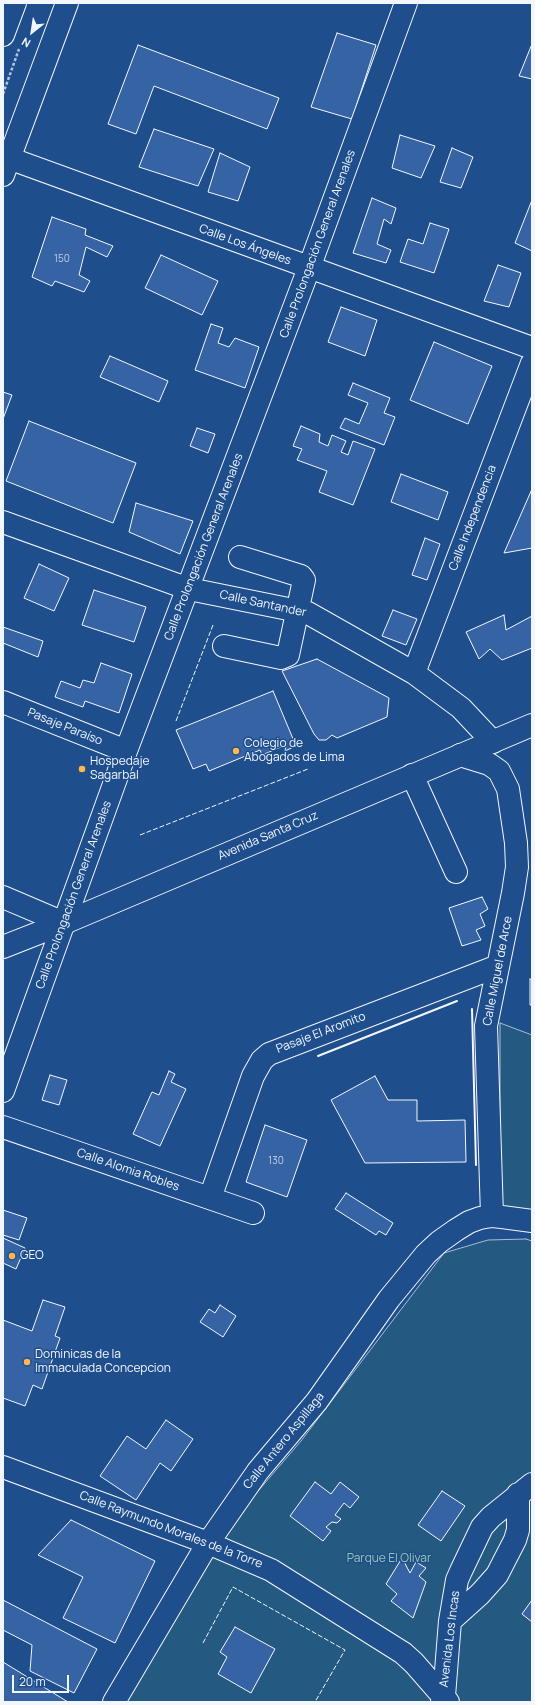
<!DOCTYPE html>
<html>
<head>
<meta charset="utf-8">
<style>
  body { margin:0 }
  #map { position:relative; width:535px; height:1705px; overflow:hidden; background:#1f4e8c; font-family:Manrope,sans-serif }
  canvas { display:block }
  .frame { position:absolute; inset:0; border:4px solid #f2f6ff; pointer-events:none }
  .north { position:absolute; left:12px; top:12px; width:40px; height:40px; -webkit-text-stroke:3px #1f4e8c; paint-order:stroke; rotate:210deg; font-size:11px; font-weight:700; line-height:16px; text-align:center; color:#f2f6ff }
  .north::after { content:''; display:block; margin:auto; width:14px; height:18px; background:#f2f6ff; clip-path:polygon(50% 0,100% 100%,50% 72%,0 100%) }
  .scale { position:absolute; left:12px; top:1675px; width:57px; height:18px; box-sizing:border-box; border:2px solid #f2f6ff; border-top:0; padding-left:5px; font-size:12px; line-height:14px; white-space:nowrap; color:#f2f6ff; -webkit-text-stroke:3px #1f4e8c; paint-order:stroke }
</style>
</head>
<body>
<div id="map">
<canvas width="535" height="1705"></canvas>
<div class="frame"></div>
<div class="north">N</div>
<div class="scale">20 m</div>
</div>
<script>
const g = document.querySelector('canvas').getContext('2d');
g.lineJoin = 'round';
function fill(path, color) { g.fillStyle = color; g.fill(path, 'evenodd'); }
const shape = rows => new Path2D(rows.map(r => 'M' + r).join(''));
function trace(path, color, width, dash) { g.strokeStyle = color; g.lineWidth = width; g.lineCap = dash ? 'butt' : 'round'; g.setLineDash(dash || []); g.stroke(path); }
function write(font, color, halo, rows, align = 'center') {
  g.font = font + ' Manrope,sans-serif'; g.lineWidth = 3; g.setLineDash([]); g.textBaseline = 'middle'; g.strokeStyle = halo; g.fillStyle = color; for (const [text, x, y, turn = 0] of rows) {
    g.save(); g.translate(x, y); g.rotate((+turn || 0) * Math.PI / 180); g.textAlign = isNaN(turn) ? turn : align; if (halo) g.strokeText(text, 0, 0); g.fillText(text, 0, 0); g.restore();
  }
}
const green = shape([
  [500,1023,532,1035,532,1213,500,1206,500,1023],
  [526,1239,532,1241,532,1702,115,1702,234,1519,301,1441,444,1253,488,1240,526,1239]
]);
fill(green, '#245a82');
trace(green, '#a8bbd7', 1);
const building = shape([
  [337,33,376,45,352,119,311,107,337,33],
  [532,44,532,79,519,76,532,44],
  [138,45,279,98,267,129,154,86,136,134,108,124,138,45],
  [154,129,214,149,198,186,139,167,154,129],
  [400,135,435,146,421,178,392,168,400,135],
  [452,148,473,157,461,188,440,182,452,148],
  [220,153,250,167,238,201,208,192,220,153],
  [372,198,396,208,391,224,384,219,377,244,391,250,386,263,353,253,372,198],
  [532,200,532,251,515,243,532,200],
  [52,217,86,229,85,235,113,246,107,257,86,247,79,275,90,281,84,292,55,281,52,286,32,277,52,217],
  [430,223,449,229,434,273,400,262,408,239,423,244,430,223],
  [161,255,218,281,202,315,145,288,161,255],
  [498,265,521,273,509,307,484,301,498,265],
  [341,307,377,320,365,356,328,342,341,307],
  [211,324,223,328,218,343,229,347,235,338,259,347,245,388,195,370,211,324],
  [434,342,492,366,468,424,410,400,434,342],
  [110,356,168,381,159,402,100,377,110,356],
  [353,383,390,398,384,413,395,417,384,445,340,428,345,418,359,424,368,403,348,395,353,383],
  [3,392,12,395,3,419,3,392],
  [29,421,136,463,113,523,6,481,29,421],
  [301,426,320,434,319,442,328,446,332,435,346,441,341,452,348,455,353,441,375,449,353,505,319,492,327,471,297,460,302,449,293,446,301,426],
  [197,428,215,434,208,453,190,446,197,428],
  [401,474,448,492,438,520,391,502,401,474],
  [532,489,532,548,504,553,532,489],
  [136,503,193,521,180,554,129,532,136,503],
  [425,538,440,544,427,580,412,575,425,538],
  [39,564,69,578,54,611,24,598,39,564],
  [94,590,146,607,134,642,82,625,94,590],
  [393,610,417,619,406,645,382,636,393,610],
  [504,615,506,630,532,616,532,648,502,660,490,649,479,659,466,632,504,615],
  [3,627,43,641,38,657,3,643,3,627],
  [317,659,389,698,387,717,337,738,332,735,326,740,319,740,314,734,282,671,317,659],
  [101,663,132,674,119,713,85,701,83,707,55,697,61,681,80,688,83,680,94,683,101,663],
  [273,691,296,746,285,751,286,745,262,755,260,750,209,771,206,764,193,769,176,730,273,691],
  [482,897,488,909,480,914,485,926,476,930,481,940,462,946,449,908,482,897],
  [530,979,532,980,532,1005,530,1005,530,979],
  [169,1071,175,1074,171,1082,186,1089,160,1146,133,1134,152,1092,159,1095,169,1071],
  [50,1075,67,1080,59,1105,42,1100,50,1075],
  [375,1076,388,1100,417,1100,417,1121,465,1120,466,1162,365,1163,331,1100,375,1076],
  [265,1125,307,1140,287,1197,246,1182,265,1125],
  [346,1193,393,1223,386,1235,379,1231,376,1235,335,1209,346,1193],
  [3,1210,27,1218,19,1240,3,1235,3,1210],
  [3,1238,25,1248,16,1269,3,1263,3,1238],
  [43,1300,65,1307,55,1336,60,1338,42,1389,33,1385,25,1406,3,1398,3,1320,32,1331,43,1300],
  [220,1305,236,1316,223,1337,200,1322,209,1309,215,1313,220,1305],
  [166,1420,193,1439,171,1471,160,1463,136,1500,100,1476,127,1436,146,1449,166,1420],
  [315,1482,331,1494,340,1482,359,1497,350,1508,344,1503,335,1515,341,1519,337,1523,332,1522,326,1527,331,1531,323,1541,290,1516,315,1482],
  [442,1491,465,1506,441,1541,418,1525,442,1491],
  [71,1520,155,1561,115,1643,63,1618,83,1577,38,1555,71,1520],
  [402,1558,410,1573,416,1562,426,1568,419,1576,426,1582,413,1618,391,1601,397,1594,386,1584,402,1558],
  [3,1600,97,1649,74,1693,30,1671,32,1645,3,1630,3,1600],
  [532,1600,532,1622,522,1614,532,1600],
  [235,1627,275,1649,251,1693,218,1674,227,1657,220,1652,235,1627],
  [3,1662,68,1702,3,1702,3,1662]
]);
fill(building, '#3563a3');
trace(building, '#f2f6ff', 1);
const minor = shape([
  [3,156,532,348],
  [3,522,189,589,308,613,414,673,461,708,493,742],
  [224,646,281,658,288,655,304,580,301,576,240,557],
  [414,673,532,363],
  [3,702,126,751],
  [460,755,489,764,499,771,508,789,516,843,517,867,513,893,486,1026,492,1216],
  [412,775,456,872],
  [3,897,64,923],
  [3,1091,126,751,309,268,406,3],
  [3,1127,253,1213],
  [210,1198,253,1076,262,1060,269,1054,498,966],
  [3,1467,208,1543,271,1570,403,1653,414,1663,448,1702],
  [450,1621,480,1594,497,1575,515,1540,518,1530,518,1494],
  [114,1702,208,1543,258,1471,317,1401,389,1299,426,1254,439,1242,456,1230,469,1222,480,1218,492,1216,502,1217,532,1221],
  [442,1702,444,1696,450,1621,457,1580,461,1571,482,1527,491,1517,532,1484]
]);
const major = shape([
  [3,35,15,3],
  [3,175,67,3],
  [3,947,64,923,532,725]
]);
trace(minor, '#f2f6ff', 24);
trace(major, '#f2f6ff', 24);
trace(shape([
  [3,94,19,49]
]), '#b3c4dc', 2.5, [3, 2]);
trace(minor, '#1f4e8c', 22);
trace(major, '#1f4e8c', 22);
trace(shape([
  [176,721,213,625],
  [140,835,308,769],
  [203,1643,233,1587,345,1650,315,1702]
]), '#f2f6ff', 1, [5, 2]);
trace(shape([
  [472,1009,476,1165],
  [318,1056,457,1001]
]), '#f2f6ff', 2);
for (const [x, y, r, color] of [
  [236,751,4,"#ffb74d"],
  [82,769,4,"#ffb74d"],
  [12,1256,4,"#ffb74d"],
  [27,1362,4,"#ffb74d"]
]) { const dot = new Path2D(); dot.arc(x, y, r, 0, 2 * Math.PI); g.fillStyle = color; g.fill(dot); trace(dot, '#1f4e8c', 1.5); }
write('10px', '#c3d1e8', null, [
  ["150",62,259],
  ["130",276,1161]
]);
write('12px', '#f2f6ff', '#1f4e8c', [
  ["Calle Prolongación General Arenales",318,244,-70],
  ["Calle Los Ángeles",245,245,20],
  ["Calle Independencia",473,518,-69],
  ["Calle Prolongación General Arenales",204,547,-69],
  ["Calle Santander",263,604,12],
  ["Pasaje Paraíso",65,727,22],
  ["Avenida Santa Cruz",268,836,-23],
  ["Calle Prolongación General Arenales",74,895,-70],
  ["Calle Miguel de Arce",498,971,-79],
  ["Pasaje El Aromito",321,1033,-21],
  ["Calle Alomia Robles",128,1170,19],
  ["Calle Antero Aspillaga",284,1441,-51],
  ["Calle Raymundo Morales de la Torre",171,1530,21],
  ["Avenida Los Incas",450,1639,-83]
]);
write('12px', '#f2f6ff', '#1f4e8c', [
  ["Colegio de",244,744],
  ["Abogados de Lima",244,758],
  ["Hospedaje",90,762],
  ["Sagarbal",90,776],
  ["GEO",20,1256],
  ["Dominicas de la",35,1355],
  ["Immaculada Concepcion",35,1369]
], 'left');
write('12px', '#97c8a6', '#1f4e8c', [
  ["Parque El Olivar",389,1559]
]);
</script>
</body>
</html>
